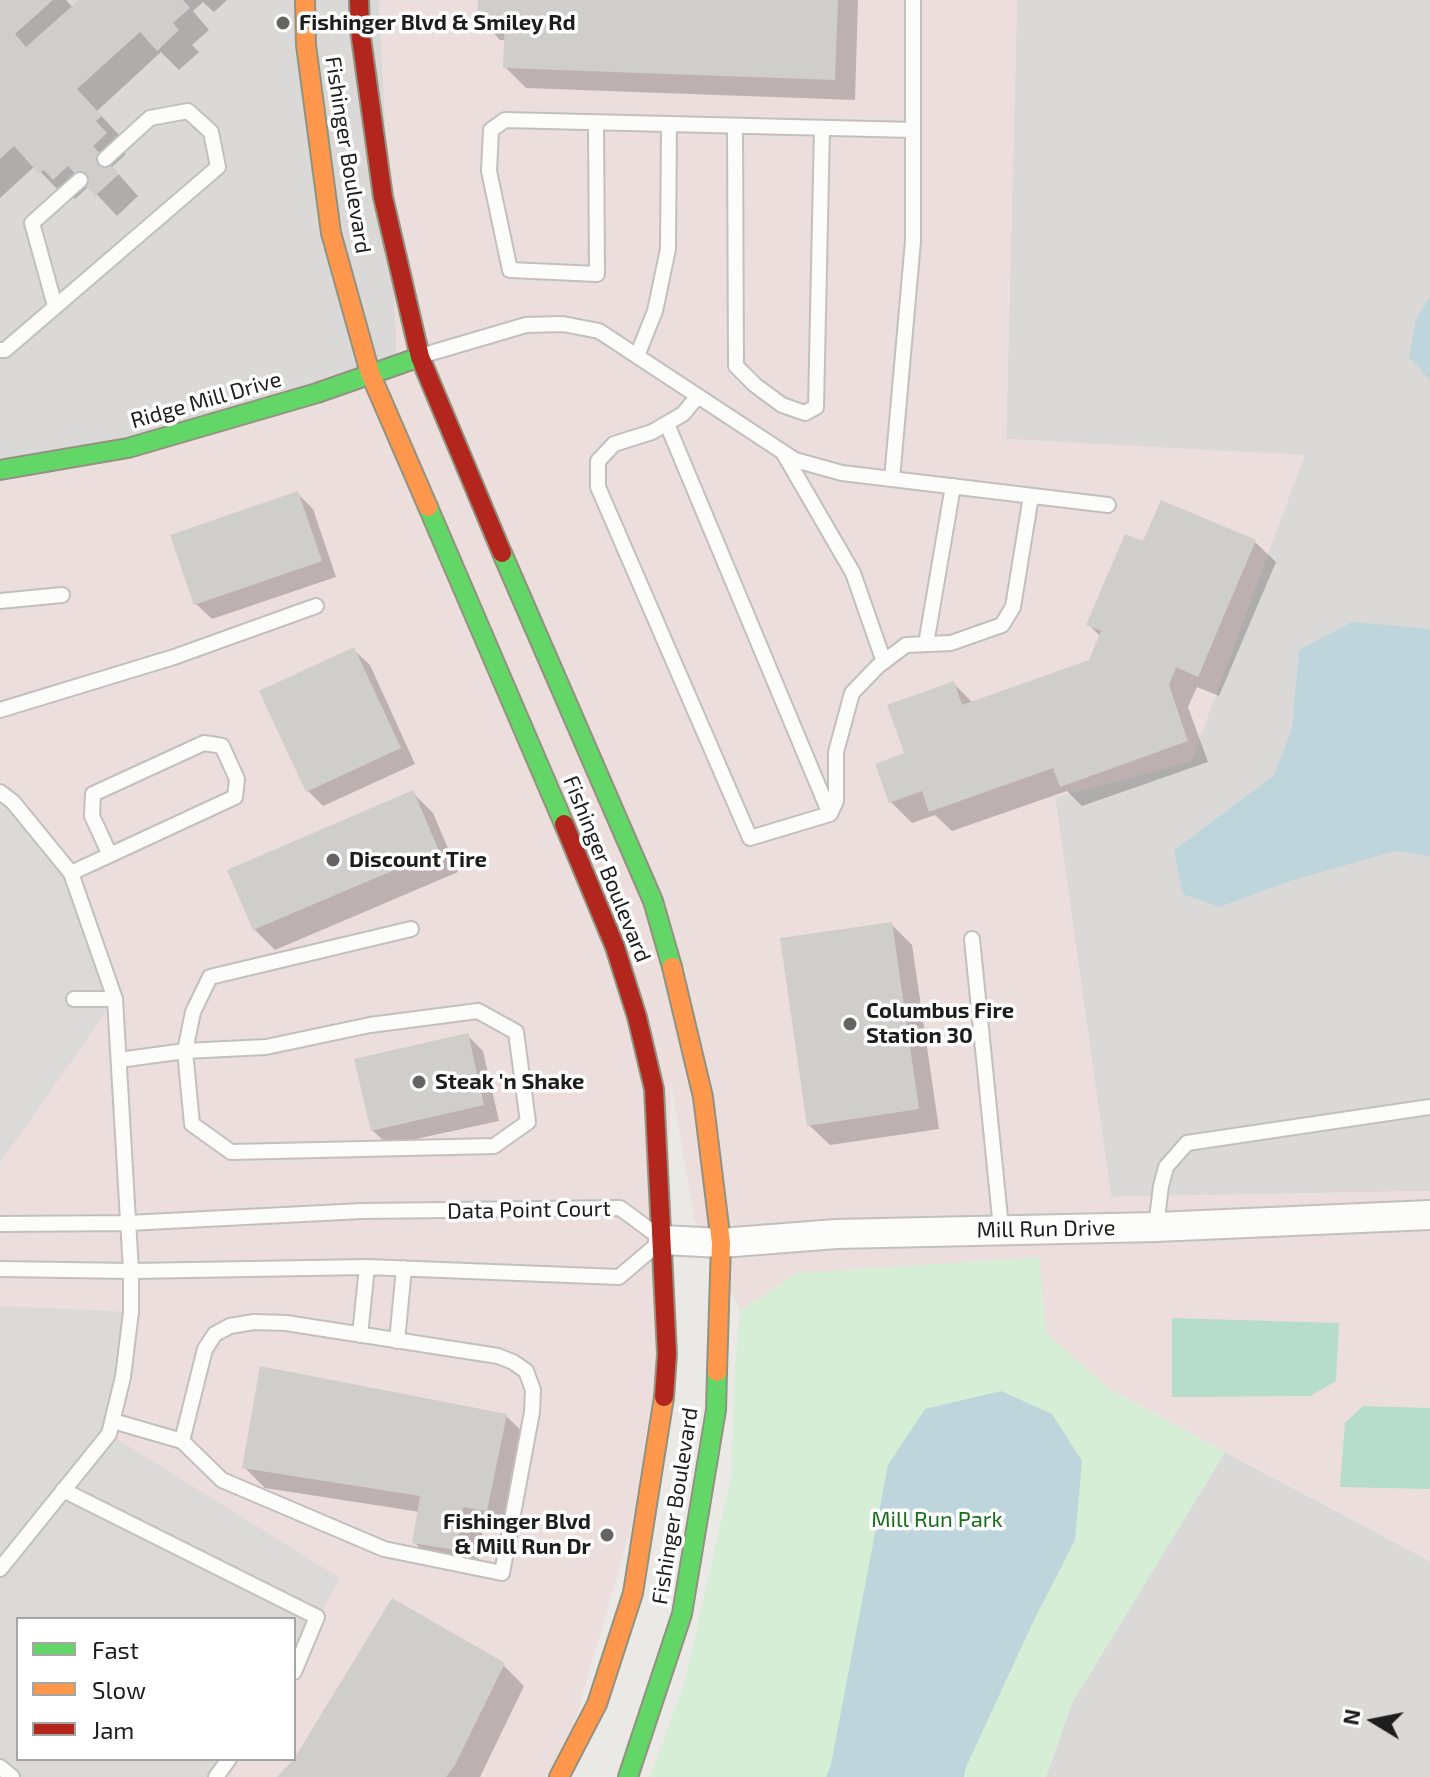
<!DOCTYPE html>
<html>
<head>
<meta charset="utf-8">
<style>
  body { margin:0 }
  #map { position:relative; width:1430px; height:1777px; overflow:hidden; background:#ebe9e6; font-family:"Exo 2",sans-serif }
  canvas { display:block }
  .legend { position:absolute; left:16px; top:1617px; width:280px; height:144px; box-sizing:border-box; background:#fff; border:2px solid #a5a5a5; margin:0; padding:10px 14px; list-style:none; font-size:24px; color:#1d1d1d }
  .legend li { display:flex; align-items:center; gap:16px; height:40px }
  .legend b { width:40px; border:2px solid #a5a5a5 }
  .north { position:absolute; left:1334px; top:1681px; width:80px; height:80px; -webkit-text-stroke:6px #fff; paint-order:stroke; rotate:280deg; font-size:22px; font-weight:700; line-height:32px; text-align:center; color:#1d1d1d }
  .north::after { content:''; display:block; margin:auto; width:28px; height:36px; background:#1d1d1d; clip-path:polygon(50% 0,100% 100%,50% 72%,0 100%) }
</style>
</head>
<body>
<div id="map">
<canvas width="1430" height="1777"></canvas>
<ul class="legend">
<li><b style="height:10px;background:#63d668"></b>Fast</li>
<li><b style="height:10px;background:#ff974d"></b>Slow</li>
<li><b style="height:10px;background:#b3261e"></b>Jam</li>
</ul>
<div class="north">N</div>
</div>
<script>
const g = document.querySelector('canvas').getContext('2d');
g.lineJoin = 'round';
function fill(path, color) { g.fillStyle = color; g.fill(path, 'evenodd'); }
const shape = rows => new Path2D(rows.map(r => 'M' + r).join(''));
function trace(path, color, width, dash) { g.strokeStyle = color; g.lineWidth = width; g.lineCap = dash ? 'butt' : 'round'; g.setLineDash(dash || []); g.stroke(path); }
function write(font, color, halo, rows, align = 'center') {
  g.font = font + ' "Exo 2",sans-serif'; g.lineWidth = 7; g.setLineDash([]); g.textBaseline = 'middle'; g.strokeStyle = halo; g.fillStyle = color; for (const [text, x, y, turn = 0] of rows) {
    g.save(); g.translate(x, y); g.rotate((+turn || 0) * Math.PI / 180); g.textAlign = isNaN(turn) ? turn : align; if (halo) g.strokeText(text, 0, 0); g.fillText(text, 0, 0); g.restore();
  }
}
fill(shape([
  [0,0,379,0,398,374,0,470],
  [1017,0,1430,0,1430,1191,1111,1197,1055,797,1191,761,1304,456,1006,439],
  [1225,1452,1430,1561,1430,1777,1046,1777,1072,1703]
]), '#dad9d7');
fill(shape([
  [379,0,1017,0,1006,439,1304,455,1191,762,1055,797,1111,1197,1430,1191,1430,1561,1109,1389,1046,1333,797,1273,740,1311,694,1218,671,1083,663,1416,559,1777,0,1777,0,470,398,374],
  [18,1619,294,1619,294,1759,18,1759]
]), '#ecdedd');
fill(shape([
  [1039,1257,1046,1333,1109,1389,1225,1452,1072,1703,1046,1777,650,1777,685,1681,732,1474,734,1380,740,1311,797,1273]
]), '#d6eed6');
fill(shape([
  [1172,1318,1339,1323,1336,1381,1310,1396,1172,1397],
  [1363,1406,1430,1408,1430,1489,1340,1487,1345,1423]
]), '#b6ddcc');
fill(shape([
  [0,792,71,873,115,999,0,1163],
  [0,1306,131,1312,109,1434,340,1578,294,1665,294,1619,18,1619,18,1759,237,1759,224,1777,0,1777]
]), '#dbdad9');
fill(shape([
  [1430,296,1430,380,1409,357,1416,320],
  [1352,622,1430,629,1430,856,1395,851,1290,881,1219,907,1183,894,1174,850,1274,775,1292,729,1299,650],
  [1001,1391,1052,1414,1082,1461,1075,1540,1033,1622,966,1767,964,1777,826,1777,831,1764,888,1465,925,1409]
]), '#bdd5db');
fill(shape([
  [0,0,66,0,73,8,81,0,227,0,214,12,203,2,193,11,209,30,192,45,199,52,179,70,161,52,97,111,121,137,115,142,126,154,112,167,138,196,117,216,89,186,75,199,66,190,61,193,35,166,0,198],
  [480,0,858,0,855,100,526,88,505,67,506,40,500,40,480,19],
  [297,493,313,509,336,577,212,619,196,604],
  [1255,542,1276,562,1219,696,1197,687,1188,707,1208,762,1082,806,1067,791,952,831,935,815,912,823,891,802,878,765,906,754,953,683,973,703,1090,661,1101,637,1089,625,1144,544],
  [354,650,370,665,415,764,323,806,307,790],
  [412,792,433,813,458,872,275,950,254,929],
  [891,924,912,945,939,1129,830,1145,809,1125],
  [467,1035,483,1051,499,1121,388,1145,372,1130],
  [506,1416,527,1436,507,1531,484,1526,476,1570,435,1563,414,1542,420,1512,265,1488,244,1467],
  [503,1665,524,1686,480,1777,280,1777]
]), '#0003');
fill(shape([
  [0,0,53,0,15,34,26,47,79,0,183,0,190,8,173,23,179,30,157,51,140,32,77,89,102,116,96,121,107,133,93,146,119,174,95,196,68,166,53,180,44,170,39,174,14,146,0,159],
  [478,0,838,0,835,80,503,68,505,21,477,20],
  [298,491,322,561,194,605,170,535],
  [1161,500,1256,540,1198,677,1176,667,1169,685,1188,741,1060,787,1053,768,929,812,922,791,889,803,875,764,904,753,887,705,954,681,962,705,1089,660,1101,631,1086,625,1125,534,1143,541],
  [354,647,401,748,306,792,259,691],
  [413,790,439,851,253,930,227,870],
  [892,922,919,1109,807,1126,780,938],
  [468,1033,484,1105,371,1131,354,1059],
  [260,1366,507,1414,487,1511,463,1507,456,1550,412,1543,420,1496,242,1468],
  [392,1598,505,1663,455,1765,446,1777,277,1777,294,1759]
]), '#d0cecb');
const lane = shape([
  [596,123,597,274,510,270,489,171,491,130,505,120,913,130],
  [735,126,736,366,755,385,782,405,805,413,816,407,822,128],
  [55,306,32,223,80,180],
  [0,350,5,350,218,167,211,132,188,111,150,118,105,159],
  [424,355,526,325,563,324,599,331,795,460,842,473,1108,505],
  [637,356,655,311,668,249,669,124],
  [698,396,683,414,652,432,614,444,598,461,598,487,750,838,830,814,836,801,836,752,852,693,878,666,906,645,951,643,1002,625,1013,607,1031,496],
  [667,424,830,814],
  [784,454,853,573,884,662],
  [892,479,913,241,913,0],
  [0,601,62,595],
  [926,644,953,486],
  [0,710,174,657,316,606],
  [0,792,13,802,71,873,115,999,131,1271,131,1312,123,1377,109,1434,0,1569],
  [71,873,235,797,237,779,222,746,204,743,93,794,92,816,110,855],
  [972,939,1001,1228],
  [74,999,115,999],
  [478,1011,516,1032,528,1122,494,1146,231,1152,192,1124,185,1051,266,1047,370,1025,478,1011],
  [119,1060,185,1051,193,1012,210,977,411,929],
  [0,1224,128,1223,362,1211,620,1208,654,1233],
  [1156,1227,1161,1186,1166,1167,1187,1143,1430,1107],
  [0,1269,131,1271,367,1267,619,1277,653,1248],
  [360,1335,367,1267],
  [397,1341,404,1268],
  [113,1421,182,1441,205,1349,215,1334,230,1326,254,1322,286,1323,498,1356,513,1362,526,1371,533,1390,532,1412,502,1573,384,1549,222,1480,182,1441],
  [63,1490,317,1617,294,1672],
  [0,1767,12,1777],
  [216,1777,229,1759]
]);
const street = shape([
  [663,1240,721,1243,836,1234,1156,1227,1430,1215]
]);
const fast = shape([
  [0,470,128,448,317,393,420,357],
  [428,507,564,824],
  [502,553,653,901,672,967],
  [628,1777,682,1614,716,1410,717,1372]
]);
const slow = shape([
  [305,0,306,45,331,233,370,373,428,507],
  [672,967,703,1097,721,1243,717,1372],
  [559,1777,597,1704,633,1593,664,1397]
]);
const jam = shape([
  [359,0,360,30,383,197,420,357,502,553],
  [564,824,615,947,637,1017,654,1089,667,1354,664,1397]
]);
trace(lane, '#c1c0be', 18);
trace(street, '#c1c0be', 32);
trace(fast, '#929280', 22);
trace(slow, '#929280', 22);
trace(jam, '#929280', 22);
trace(lane, '#fcfcfb', 14);
trace(street, '#fcfcfb', 28);
trace(fast, '#63d668', 18);
trace(slow, '#ff974d', 18);
trace(jam, '#b3261e', 18);
for (const [x, y, r, color] of [
  [283,23,8,"#656463"],
  [333,860,8,"#656463"],
  [850,1024,8,"#656463"],
  [419,1082,8,"#656463"],
  [607,1535,8,"#656463"]
]) { const dot = new Path2D(); dot.arc(x, y, r, 0, 2 * Math.PI); g.fillStyle = color; g.fill(dot); trace(dot, '#fff', 3); }
write('bold 22px', '#1d1d1d', '#fff', [
  ["Fishinger Blvd & Smiley Rd",299,23],
  ["Discount Tire",349,860],
  ["Columbus Fire",866,1011],
  ["Station 30",866,1036],
  ["Steak 'n Shake",435,1082],
  ["Fishinger Blvd",591,1522,"right"],
  ["& Mill Run Dr",591,1547,"right"]
], 'left');
write('22px', '#1d1d1d', '#fff', [
  ["Fishinger Boulevard",348,155,81],
  ["Ridge Mill Drive",206,400,-16],
  ["Fishinger Boulevard",607,869,68],
  ["Data Point Court",529,1210,-1],
  ["Mill Run Drive",1046,1229,-1],
  ["Fishinger Boulevard",675,1506,-81]
]);
write('22px', '#176f1d', '#fff', [
  ["Mill Run Park",937,1520]
]);
</script>
</body>
</html>
